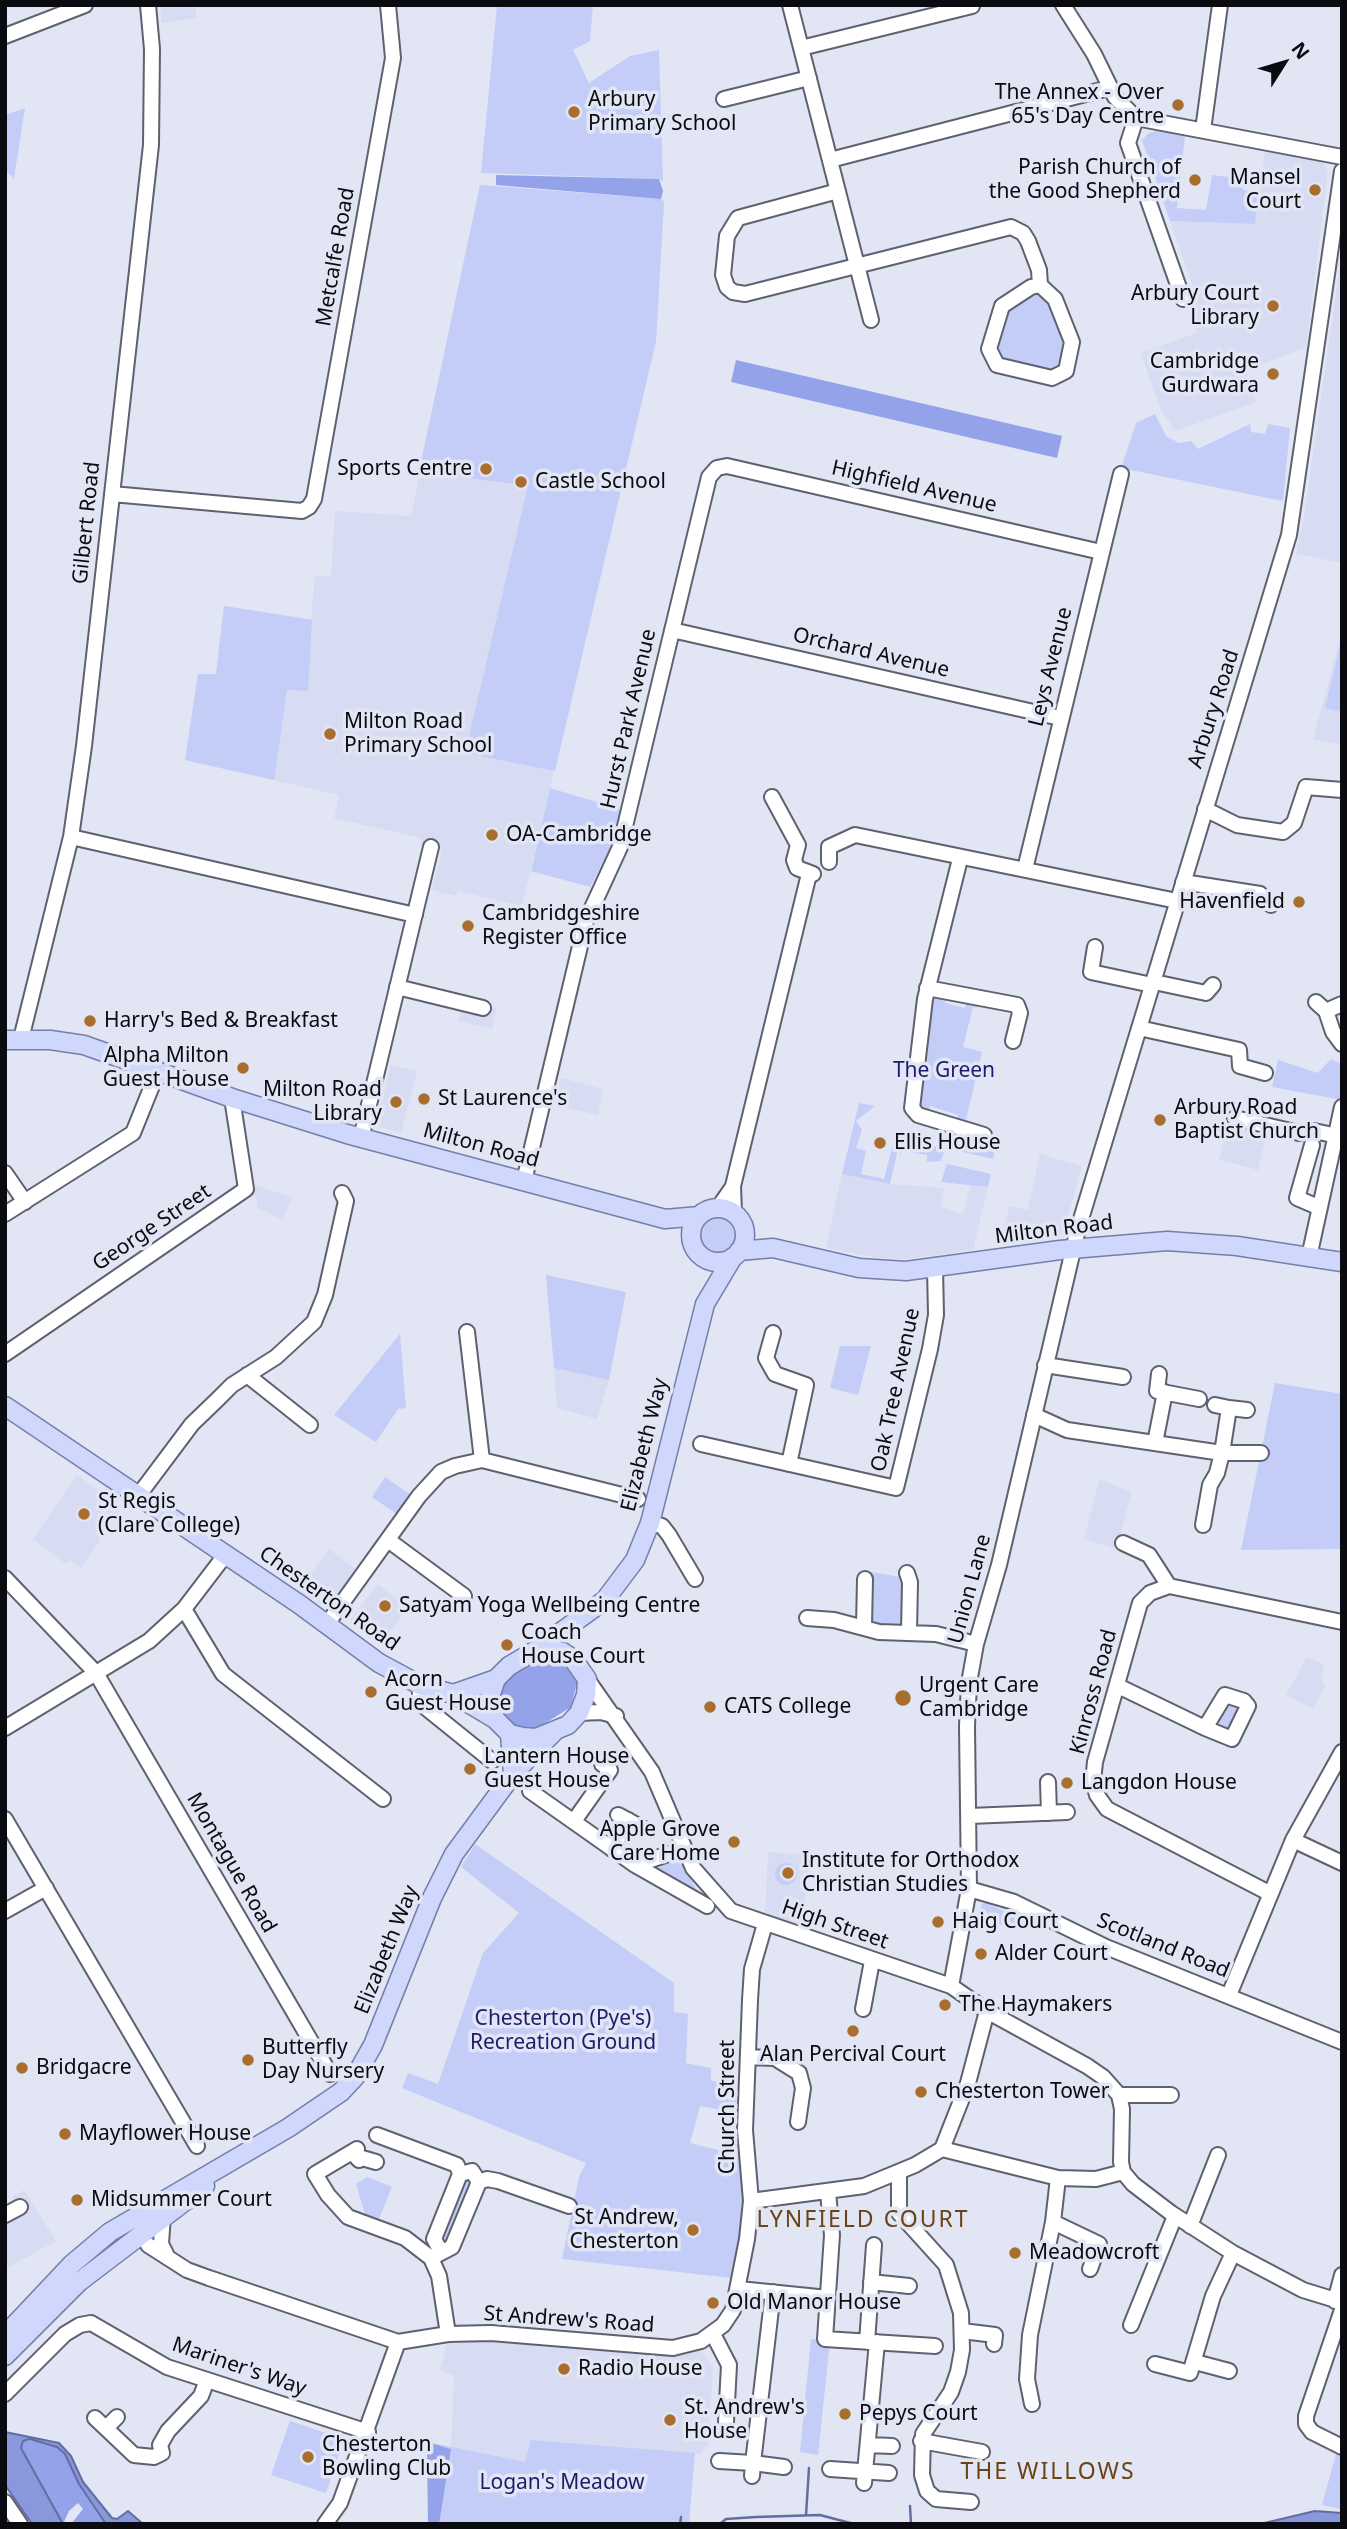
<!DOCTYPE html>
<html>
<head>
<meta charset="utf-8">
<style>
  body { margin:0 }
  #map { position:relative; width:1347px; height:2529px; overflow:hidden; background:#e1e5f4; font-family:"Noto Sans",sans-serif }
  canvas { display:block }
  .frame { position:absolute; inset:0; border:7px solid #0a0b10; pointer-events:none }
  .north { position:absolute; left:1249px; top:28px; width:70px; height:70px; -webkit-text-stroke:5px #e1e5f4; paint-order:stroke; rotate:53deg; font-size:19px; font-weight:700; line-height:28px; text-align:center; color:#0a0b10 }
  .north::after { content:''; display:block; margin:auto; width:24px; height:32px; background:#0a0b10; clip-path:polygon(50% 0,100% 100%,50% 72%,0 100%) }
</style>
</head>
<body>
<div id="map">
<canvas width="1347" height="2529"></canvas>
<div class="frame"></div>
<div class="north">N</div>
</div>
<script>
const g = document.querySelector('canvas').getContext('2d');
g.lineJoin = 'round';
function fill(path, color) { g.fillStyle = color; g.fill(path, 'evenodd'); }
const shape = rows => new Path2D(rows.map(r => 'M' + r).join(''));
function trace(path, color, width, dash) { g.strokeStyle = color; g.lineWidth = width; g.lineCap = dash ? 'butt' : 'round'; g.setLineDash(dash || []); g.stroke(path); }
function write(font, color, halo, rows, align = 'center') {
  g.font = font + ' "Noto Sans",sans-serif'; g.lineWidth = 7; g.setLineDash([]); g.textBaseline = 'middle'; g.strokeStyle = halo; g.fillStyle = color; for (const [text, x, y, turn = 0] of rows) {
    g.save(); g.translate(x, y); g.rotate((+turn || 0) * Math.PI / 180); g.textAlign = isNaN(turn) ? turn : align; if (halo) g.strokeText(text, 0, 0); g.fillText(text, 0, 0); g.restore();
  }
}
fill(shape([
  [160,5,195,5,197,18,162,23],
  [1265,151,1322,161,1328,171,1306,347,1246,371,1256,402,1175,431,1160,408,1141,353,1197,333,1189,307,1197,298,1170,221,1255,224],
  [480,185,661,199,664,202,656,341,522,906,458,891,456,896,432,890,442,850,420,844,421,838,334,818,339,795,185,760,198,674,216,674,224,606,311,619,315,575,331,577,335,511,411,516],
  [1342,251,1342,563,1296,554,1304,517],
  [1342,632,1342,745,1313,739],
  [463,999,497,1008,492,1029,458,1021],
  [391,1065,417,1071,401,1133,376,1126],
  [561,1078,603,1089,598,1115,555,1105],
  [1232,1110,1270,1120,1258,1170,1219,1160],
  [1040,1154,1082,1166,1063,1233,1058,1237,999,1245,1010,1206,1028,1210],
  [842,1174,890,1184,944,1188,940,1206,963,1214,971,1183,988,1187,973,1250,906,1259,879,1258,826,1248],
  [253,1185,292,1197,283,1220,258,1208],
  [554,1368,609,1380,597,1419,557,1408],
  [77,1475,122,1507,81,1568,69,1560,66,1564,33,1539],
  [1099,1479,1132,1492,1116,1549,1084,1539],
  [329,1549,358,1571,335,1601,318,1604,298,1590],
  [378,1584,408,1608,380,1645,349,1621],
  [1307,1657,1324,1665,1321,1679,1326,1686,1313,1709,1286,1695],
  [768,1852,812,1855,807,1891,798,1925,765,1916],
  [24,2190,56,2241,9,2267,5,2261,5,2210,16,2203,13,2196],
  [515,2338,678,2356,701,2351,713,2367,708,2445,701,2454,532,2440,526,2462,451,2449,454,2376,440,2370,448,2340]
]), '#d7dcf3');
fill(shape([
  [497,5,593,5,590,41,573,50,589,83,630,56,659,50,663,182,659,179,481,173],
  [25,108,14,178,5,171,5,115],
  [1160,130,1185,136,1177,208,1206,210,1212,175,1244,179,1243,190,1259,192,1255,224,1170,221,1142,140,1149,133],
  [480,185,661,199,664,202,656,341,555,771,465,753,528,486,419,471],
  [1031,290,1049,296,1070,345,1066,364,1051,373,995,357,1001,312],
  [1155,414,1166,436,1179,443,1191,441,1198,449,1250,424,1251,432,1265,434,1268,424,1290,428,1283,501,1121,468,1136,423],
  [224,606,312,620,308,691,287,690,274,780,185,760,198,674,216,674],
  [1342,638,1342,712,1325,708],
  [550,788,620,809,610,848,590,887,531,871],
  [934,996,946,997,945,1003,965,1008,967,1001,978,1003,977,1008,973,1007,963,1047,982,1052,966,1120,980,1124,978,1128,956,1122,958,1115,930,1106,928,1113,922,1110,917,1101,931,998],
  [1331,1059,1342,1064,1342,1100,1272,1087,1278,1060,1318,1073],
  [859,1103,875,1106,856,1121,862,1130,856,1148,866,1151,861,1174,884,1179,893,1144,896,1144,895,1149,898,1150,890,1184,842,1174],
  [998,1130,993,1159,951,1149,955,1132,977,1140,977,1147,993,1151],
  [905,1139,945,1149,941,1161,927,1162,927,1155,903,1151,899,1158],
  [947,1164,991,1174,988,1187,941,1182],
  '698 1235a20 20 0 1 1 40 0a20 20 0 1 1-40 0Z',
  [546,1275,626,1292,609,1380,554,1368],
  [400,1334,406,1408,398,1409,376,1442,334,1415],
  [840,1346,871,1346,858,1395,830,1388],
  [1275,1383,1342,1394,1342,1549,1241,1550],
  [385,1477,411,1495,398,1515,372,1497],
  [871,1572,907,1578,906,1626,870,1624],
  [1231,1701,1243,1707,1233,1732,1217,1729,1216,1722,1225,1704],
  [475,1844,674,1983,674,2012,688,2014,686,2063,711,2068,711,2081,735,2081,737,2113,700,2106,690,2143,742,2156,747,2202,732,2278,562,2259,579,2177,586,2163,402,2088,408,2073,438,2084,483,1953,519,1913,461,1867],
  [677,1862,685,1867,701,1899,653,1870,657,1866],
  '775 1874a11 11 0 1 1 22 0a11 11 0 1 1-22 0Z',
  [986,1903,1021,1919,1019,1929,978,1920,982,1904],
  [367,2177,392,2187,378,2221,365,2214,356,2184],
  [463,2179,474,2179,451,2242,443,2245,439,2237],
  [811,2339,830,2341,818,2455,800,2452],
  [290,2421,344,2439,326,2493,271,2475],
  [531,2440,695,2453,689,2524,428,2524,427,2442,525,2462],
  [1336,2454,1342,2456,1340,2509,1322,2505]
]), '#c3cdf8');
fill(shape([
  [496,175,659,179,663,191,661,199,496,185],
  [736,360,1062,436,1057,458,731,382],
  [553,1658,573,1673,577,1683,571,1707,536,1729,523,1730,513,1726,503,1719,496,1704,501,1688,510,1676,531,1664],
  [34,2440,57,2447,65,2454,79,2484,106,2524,71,2524,83,2509,78,2503,69,2511,63,2524,21,2448,23,2441],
  [427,2442,451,2449,439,2524,428,2524]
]), '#94a3e9');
const water = shape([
  [5,2432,59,2443,71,2456,83,2482,112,2518,117,2519,128,2511,143,2524,106,2524,79,2484,65,2454,57,2447,30,2439,23,2441,21,2448,63,2524,32,2524,5,2485,5,2432],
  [1315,2511,1342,2513,1342,2524,1260,2524,1315,2511]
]);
fill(water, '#8997dd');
trace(water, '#636da0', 2);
trace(shape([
  [910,2506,911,2524],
  [806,2515,809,2468],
  [680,2524,681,2517],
  [720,2524,726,2519,756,2517,820,2515,854,2524]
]), '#636da0', 2.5);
const minor = shape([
  [790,5,871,320],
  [1063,5,1094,54,1115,97,1136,118],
  [5,36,85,5],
  [801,48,972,6],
  [724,99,809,78],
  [1136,118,1342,157],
  [1136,118,1128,143,1183,299],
  [1203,130,1220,5],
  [830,160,1109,88],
  [838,191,738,218,727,236,723,275,727,287,733,292,745,294,1011,227,1023,233,1028,241,1039,270,1040,285,1055,299,1072,342,1066,371,1052,378,997,365,989,349,1002,306,1031,287,1040,285],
  [112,494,302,511,309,507,314,499,393,58,388,5],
  [672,630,1060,718],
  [772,797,798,845,794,860,797,868,813,874],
  [1205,809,1237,825,1283,832,1294,823,1306,787,1342,790],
  [71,837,415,915],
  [960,859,925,999,912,1108,918,1115,984,1135],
  [829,862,829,847,855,835,1177,901],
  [1025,869,1121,474],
  [1183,882,1260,894,1271,905],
  [1095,947,1091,972,1152,985],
  [1154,982,1206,993,1213,985],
  [397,987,483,1008],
  [927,988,1017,1005,1020,1013,1013,1041],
  [1316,1002,1326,1011,1333,1032,1342,1044],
  [1326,1011,1342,1004],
  [1139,1028,1239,1050,1240,1066,1265,1073],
  [21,1039,71,837,84,746,151,145,152,49,148,5],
  [1235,1118,1299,1133,1314,1131,1342,1137],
  [361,1138,431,847],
  [1312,1145,1297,1198,1318,1207],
  [5,1173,25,1202],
  [524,1181,586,921,620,847,709,477,717,468,727,466,1101,552],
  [718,1208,732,1188],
  [734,1213,733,1186,809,874],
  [5,1214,133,1133,158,1071],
  [1309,1257,1342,1107],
  [467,1332,482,1460],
  [773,1333,766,1358,775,1374,806,1385,789,1464],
  [5,1354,246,1189,232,1098],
  [1045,1365,1123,1377],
  [1159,1374,1157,1391,1199,1399],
  [247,1375,310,1425],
  [1215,1405,1229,1408],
  [1034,1415,1067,1430,1222,1453,1261,1453],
  [1155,1443,1165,1392],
  [701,1444,896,1488,930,1349,936,1315,935,1268],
  [138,1496,192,1424,218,1399,232,1385,276,1357,314,1322,325,1295,346,1201,342,1193],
  [650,1523,662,1526,669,1535,695,1579],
  [1203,1525,1210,1485,1217,1473,1222,1453,1229,1408,1247,1410],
  [388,1540,464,1596],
  [1123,1543,1149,1555,1169,1586],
  [907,1573,910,1582,909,1632],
  [5,1578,96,1673,330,2074],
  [184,1609,223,1674,383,1799],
  [807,1618,834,1620,879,1632,936,1634,976,1644],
  [327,1624,419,1496,441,1472,455,1466,482,1460,638,1499],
  [864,1626,865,1579],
  [587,1679,652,1772,693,1868,731,1911,951,1986,987,2011,1087,2066,1103,2077,1119,2095,1122,2109,1121,2162,1123,2172,1133,2184,1171,2213,1233,2253,1303,2290,1342,2302],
  [420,1685,420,1696,425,1707,492,1761],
  [1118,1686,1205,1728,1225,1695,1244,1701,1248,1706,1232,1739,1205,1728],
  [579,1713,601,1712,616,1716],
  [5,1728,149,1641,184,1609,226,1554],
  [1048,1782,1049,1813],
  [530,1791,635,1865,707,1906],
  [618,1815,644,1829],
  [970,1816,1067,1812],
  [5,1819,197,2146],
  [574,1821,610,1770,602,1764],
  [1293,1840,1342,1863],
  [612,1849,628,1820],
  [635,1865,684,1849],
  [969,1889,1014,1902,1106,1947,1342,2042],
  [1269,1893,1107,1809,1097,1795,1093,1781,1095,1762,1140,1603,1150,1593,1169,1586,1342,1622],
  [5,1911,46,1888],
  [951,1986,969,1889,967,1726,969,1683,976,1644,999,1565,1078,1229,1289,535,1342,171],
  [1229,1995,1293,1840,1342,1752],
  [863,2009,872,1961],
  [748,2057,775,2058,799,2073,803,2088,798,2122],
  [1119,2095,1171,2095],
  [377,2135,457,2165,460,2174,472,2171,479,2182,487,2179,498,2181,569,2206],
  [357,2149,315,2174,328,2195,348,2217,405,2238,431,2258],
  [942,2149,968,2083,987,2011],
  [352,2152,359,2160,362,2158,376,2162],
  [899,2172,899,2213,946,2265,961,2313,962,2350,958,2372,951,2392,923,2434,922,2475,927,2491,936,2499,971,2502],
  [828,2192,832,2235,825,2339,935,2346],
  [751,2201,864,2186,915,2165,942,2149,1058,2178,1096,2179,1123,2172],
  [5,2215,20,2207],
  [163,2215,161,2244,167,2256],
  [1053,2222,1099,2244,1090,2269],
  [1190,2226,1218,2155],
  [148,2245,187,2270,209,2278,398,2342,448,2334,491,2333,673,2348,701,2341,723,2325,733,2310,747,2239,751,2201,745,2130,750,2000,752,1969,765,1924],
  [440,2250,434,2239,460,2174],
  [871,2282,909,2286],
  [739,2289,828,2298],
  [1335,2301,1342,2275],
  [1342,2310,1306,2416,1306,2424,1312,2432,1342,2447],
  [1131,2325,1175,2216],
  [962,2331,995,2335,994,2344],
  [448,2334,439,2276,431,2258,452,2247,479,2182],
  [713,2334,729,2365,726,2422],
  [867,2342,874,2245],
  [1195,2362,1229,2371],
  [1155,2364,1190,2373,1213,2296,1233,2253],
  [5,2394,65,2334,80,2325,91,2323,167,2367,368,2432],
  [1032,2404,1027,2379,1030,2335,1053,2222,1058,2178],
  [95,2418,134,2455,154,2457,162,2453,160,2445,168,2431,201,2396,207,2380],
  [106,2428,117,2417],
  [921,2441,982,2452],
  [868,2445,892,2446],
  [719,2461,753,2463,773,2292],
  [830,2469,889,2473],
  [752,2476,753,2463,784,2467],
  [864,2483,877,2342],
  [5,2502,20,2524],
  [325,2524,340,2503,398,2342]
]);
const major = shape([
  [5,1040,50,1040,84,1045,232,1098,347,1134,665,1219,699,1216],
  '691 1235a27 27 0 1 1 54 0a27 27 0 1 1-54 0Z',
  [739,1251,773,1248,859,1268,906,1271,1060,1250,1167,1241,1237,1246,1342,1262],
  [5,1406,299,1604,379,1663,420,1685,453,1694,495,1719],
  [536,1650,605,1600,635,1560,650,1523,705,1304,733,1257],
  [536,1650,563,1652,573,1659,587,1679,586,1695,579,1713,568,1725,536,1738,523,1737,510,1734,495,1719,490,1697,496,1679,509,1666,536,1650],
  [453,1694,496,1679],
  [510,1734,513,1774],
  [5,2335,72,2264,110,2232,288,2128,341,2092,355,2077,373,2045,432,1898,454,1854,513,1774,554,1732],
  [5,2356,79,2282,205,2186]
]);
trace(minor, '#5e616e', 18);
trace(major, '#757ea8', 21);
trace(minor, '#fff', 14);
trace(major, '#cfd7fc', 18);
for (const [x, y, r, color] of [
  [1178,105,7,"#a86e2e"],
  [574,112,7,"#a86e2e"],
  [1195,180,7,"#a86e2e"],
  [1315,190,7,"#a86e2e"],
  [1273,306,7,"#a86e2e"],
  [1273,374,7,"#a86e2e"],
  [486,469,7,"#a86e2e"],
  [521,482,7,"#a86e2e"],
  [330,734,7,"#a86e2e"],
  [492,835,7,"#a86e2e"],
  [1299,902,7,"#a86e2e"],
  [468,926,7,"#a86e2e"],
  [90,1021,7,"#a86e2e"],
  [243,1068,7,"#a86e2e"],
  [424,1099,7,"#a86e2e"],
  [396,1102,7,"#a86e2e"],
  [1160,1120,7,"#a86e2e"],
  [880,1143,7,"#a86e2e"],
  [84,1514,7,"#a86e2e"],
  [385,1606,7,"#a86e2e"],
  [507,1645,7,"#a86e2e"],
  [371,1692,7,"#a86e2e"],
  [903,1698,9,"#a86e2e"],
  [710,1707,7,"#a86e2e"],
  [470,1769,7,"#a86e2e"],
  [1067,1783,7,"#a86e2e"],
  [734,1842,7,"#a86e2e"],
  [788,1873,7,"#a86e2e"],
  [938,1922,7,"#a86e2e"],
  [981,1954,7,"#a86e2e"],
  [945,2005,7,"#a86e2e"],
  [853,2031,7,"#a86e2e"],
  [248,2060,7,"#a86e2e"],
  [22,2068,7,"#a86e2e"],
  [921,2092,7,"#a86e2e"],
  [65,2134,7,"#a86e2e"],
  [77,2200,7,"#a86e2e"],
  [693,2230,7,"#a86e2e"],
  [1015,2253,7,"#a86e2e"],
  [713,2303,7,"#a86e2e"],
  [564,2369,7,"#a86e2e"],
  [845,2414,7,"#a86e2e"],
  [670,2420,7,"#a86e2e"],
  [308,2457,7,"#a86e2e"]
]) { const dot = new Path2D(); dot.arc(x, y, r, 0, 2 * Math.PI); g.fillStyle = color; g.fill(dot); trace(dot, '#e1e5f4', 2.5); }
write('21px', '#0a0b10', '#e1e5f4', [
  ["The Annex - Over",1164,93,"right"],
  ["65's Day Centre",1164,117,"right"],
  ["Arbury",588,100],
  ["Primary School",588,124],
  ["Parish Church of",1181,168,"right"],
  ["the Good Shepherd",1181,192,"right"],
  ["Mansel",1301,178,"right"],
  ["Court",1301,202,"right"],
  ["Arbury Court",1259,294,"right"],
  ["Library",1259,318,"right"],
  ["Cambridge",1259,362,"right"],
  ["Gurdwara",1259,386,"right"],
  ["Sports Centre",472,469,"right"],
  ["Castle School",535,482],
  ["Milton Road",344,722],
  ["Primary School",344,746],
  ["OA-Cambridge",506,835],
  ["Havenfield",1285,902,"right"],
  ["Cambridgeshire",482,914],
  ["Register Office",482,938],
  ["Harry's Bed & Breakfast",104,1021],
  ["Alpha Milton",229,1056,"right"],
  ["Guest House",229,1080,"right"],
  ["Milton Road",382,1090,"right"],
  ["Library",382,1114,"right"],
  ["St Laurence's",438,1099],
  ["Arbury Road",1174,1108],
  ["Baptist Church",1174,1132],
  ["Ellis House",894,1143],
  ["St Regis",98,1502],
  ["(Clare College)",98,1526],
  ["Satyam Yoga Wellbeing Centre",399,1606],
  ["Coach",521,1633],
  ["House Court",521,1657],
  ["Acorn",385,1680],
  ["Guest House",385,1704],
  ["Urgent Care",919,1686],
  ["Cambridge",919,1710],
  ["CATS College",724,1707],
  ["Lantern House",484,1757],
  ["Guest House",484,1781],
  ["Langdon House",1081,1783],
  ["Apple Grove",720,1830,"right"],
  ["Care Home",720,1854,"right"],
  ["Institute for Orthodox",802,1861],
  ["Christian Studies",802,1885],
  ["Haig Court",952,1922],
  ["Alder Court",995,1954],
  ["The Haymakers",959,2005],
  ["Butterfly",262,2048],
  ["Day Nursery",262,2072],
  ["Alan Percival Court",853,2055,"center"],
  ["Bridgacre",36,2068],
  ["Chesterton Tower",935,2092],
  ["Mayflower House",79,2134],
  ["Midsummer Court",91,2200],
  ["St Andrew,",679,2218,"right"],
  ["Chesterton",679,2242,"right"],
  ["Meadowcroft",1029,2253],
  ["Old Manor House",727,2303],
  ["Radio House",578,2369],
  ["St. Andrew's",684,2408],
  ["House",684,2432],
  ["Pepys Court",859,2414],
  ["Chesterton",322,2445],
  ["Bowling Club",322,2469]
], 'left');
write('21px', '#0a0b10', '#e1e5f4', [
  ["Metcalfe Road",336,257,-80],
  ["Highfield Avenue",914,487,13],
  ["Gilbert Road",87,523,-84],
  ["Orchard Avenue",871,653,13],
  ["Leys Avenue",1051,667,-76],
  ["Arbury Road",1214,709,-72],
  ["Hurst Park Avenue",629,719,-77],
  ["Milton Road",481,1146,15],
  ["George Street",152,1228,-34],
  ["Milton Road",1054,1230,-7],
  ["Oak Tree Avenue",896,1390,-78],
  ["Elizabeth Way",645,1445,-76],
  ["Union Lane",970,1589,-75],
  ["Chesterton Road",329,1599,35],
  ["Kinross Road",1094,1692,-75],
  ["Montague Road",231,1863,60],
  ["High Street",835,1925,19],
  ["Scotland Road",1163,1946,22],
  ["Elizabeth Way",387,1950,-68],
  ["Church Street",728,2107,-90],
  ["St Andrew's Road",569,2320,4],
  ["Mariner's Way",239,2367,19]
]);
write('21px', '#1d1c6c', '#e1e5f4', [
  ["The Green",944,1071],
  ["Chesterton (Pye's)",563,2019],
  ["Recreation Ground",563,2043],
  ["Logan's Meadow",562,2483]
]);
g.letterSpacing = '2px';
write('23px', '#6a4316', '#e1e5f4', [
  ["LYNFIELD COURT",863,2220],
  ["THE WILLOWS",1048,2472]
]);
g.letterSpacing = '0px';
</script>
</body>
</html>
